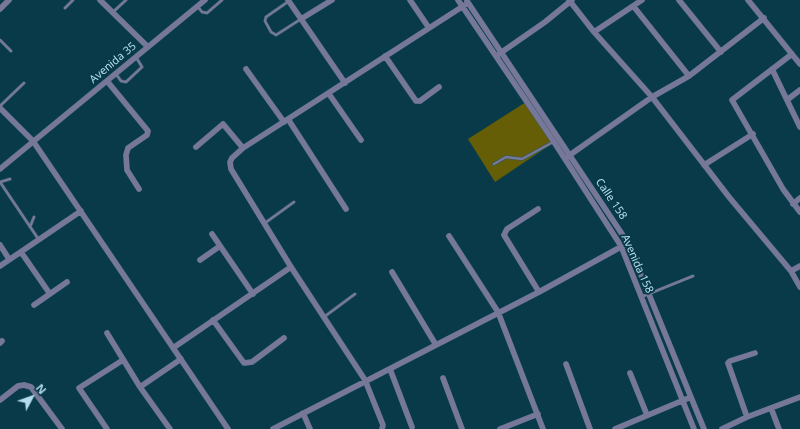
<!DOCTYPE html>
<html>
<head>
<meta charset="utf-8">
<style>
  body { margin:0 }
  #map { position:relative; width:800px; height:429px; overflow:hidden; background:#083a49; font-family:"Noto Sans",sans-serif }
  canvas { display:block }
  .north { position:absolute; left:12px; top:377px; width:40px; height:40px; -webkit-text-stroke:3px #083a49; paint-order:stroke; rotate:49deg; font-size:11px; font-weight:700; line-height:16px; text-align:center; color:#b4dcec }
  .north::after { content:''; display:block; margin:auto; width:14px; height:18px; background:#b4dcec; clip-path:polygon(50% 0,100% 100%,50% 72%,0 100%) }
</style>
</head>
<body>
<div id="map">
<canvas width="800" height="429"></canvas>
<div class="north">N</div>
</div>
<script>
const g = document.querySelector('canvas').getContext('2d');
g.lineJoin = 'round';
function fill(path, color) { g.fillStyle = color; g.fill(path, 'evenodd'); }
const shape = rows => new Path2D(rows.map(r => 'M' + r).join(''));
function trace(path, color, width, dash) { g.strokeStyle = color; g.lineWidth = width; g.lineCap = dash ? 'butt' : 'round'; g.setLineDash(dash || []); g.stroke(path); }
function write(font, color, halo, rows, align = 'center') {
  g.font = font + ' "Noto Sans",sans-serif'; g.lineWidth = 4; g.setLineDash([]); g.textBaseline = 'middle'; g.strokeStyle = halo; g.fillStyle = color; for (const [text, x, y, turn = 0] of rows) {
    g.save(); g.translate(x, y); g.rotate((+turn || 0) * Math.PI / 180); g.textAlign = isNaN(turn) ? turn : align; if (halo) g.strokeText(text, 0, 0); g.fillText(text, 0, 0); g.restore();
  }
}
fill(shape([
  [526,102,553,143,495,182,468,139]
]), '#655e06');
const service = shape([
  [289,1,266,17,265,21,271,32,276,35,301,19],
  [198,7,202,12,207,13,222,0],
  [65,8,73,0],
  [113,12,126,0],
  [0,40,11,51],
  [116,74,121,81,126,82,142,67,136,57],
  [0,106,24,83],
  [494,164,506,157,522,159,553,142],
  [0,182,39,240],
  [0,182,10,179],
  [265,223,294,202],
  [30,227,34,217],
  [641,297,693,276],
  [324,317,355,294]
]);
const minor = shape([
  [100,0,148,47],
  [288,0,345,83],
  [410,0,429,28],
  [458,0,554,142,621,246,694,429],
  [569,0,594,32,652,97,729,197,791,271,800,287],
  [679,0,721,52],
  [748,0,800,64],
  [467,1,628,243,704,429],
  [634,7,689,76],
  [0,9,9,0],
  [301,19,332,0],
  [594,32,642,0],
  [499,54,545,22,572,0],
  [792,54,732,100,783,189,800,212],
  [385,56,416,101,420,101,439,87],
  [246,69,284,122],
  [772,69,800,127],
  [107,81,148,131,147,135,128,148,126,155,127,170,139,189],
  [329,94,361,140],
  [787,100,800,90],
  [0,108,33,141,228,429],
  [288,119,346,209],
  [196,147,223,124,243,148],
  [567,157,652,97,689,76,764,18],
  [704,165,753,134],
  [0,169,205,0],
  [793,204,800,198],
  [538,209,507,229,504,235,539,292],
  [212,234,253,294],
  [449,236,498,312,543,429],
  [0,245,9,259],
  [21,252,50,294],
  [200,260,220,246],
  [0,266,81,211],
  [791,271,800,266],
  [392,272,436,345],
  [34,305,67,282],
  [213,320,244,363,252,362,284,338],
  [107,333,140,387,170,429],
  [0,343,2,341],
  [173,348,291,267],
  [566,364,590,429],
  [390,369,412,427],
  [630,373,647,415],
  [443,378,462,429],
  [140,387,181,359],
  [0,400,18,386,24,385,31,387,62,429],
  [771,408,779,429],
  [303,413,310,429],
  [747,417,728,363,730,361,755,353],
  [107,429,79,388,123,360],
  [273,429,539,292,628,243],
  [382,429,383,425,365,380,291,267,231,169,230,162,232,158,243,148,468,3],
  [500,429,538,414],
  [615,429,691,397],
  [722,429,747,417,800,397]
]);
trace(service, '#275766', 3.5);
trace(minor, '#275766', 6);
trace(service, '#777899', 2.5);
trace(minor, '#777899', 5.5);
write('11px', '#b4dcec', '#083a49', [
  ["Avenida 35",113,63,-40],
  ["Calle 158",611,199,56],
  ["Avenida 158",637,264,66]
]);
</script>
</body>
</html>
